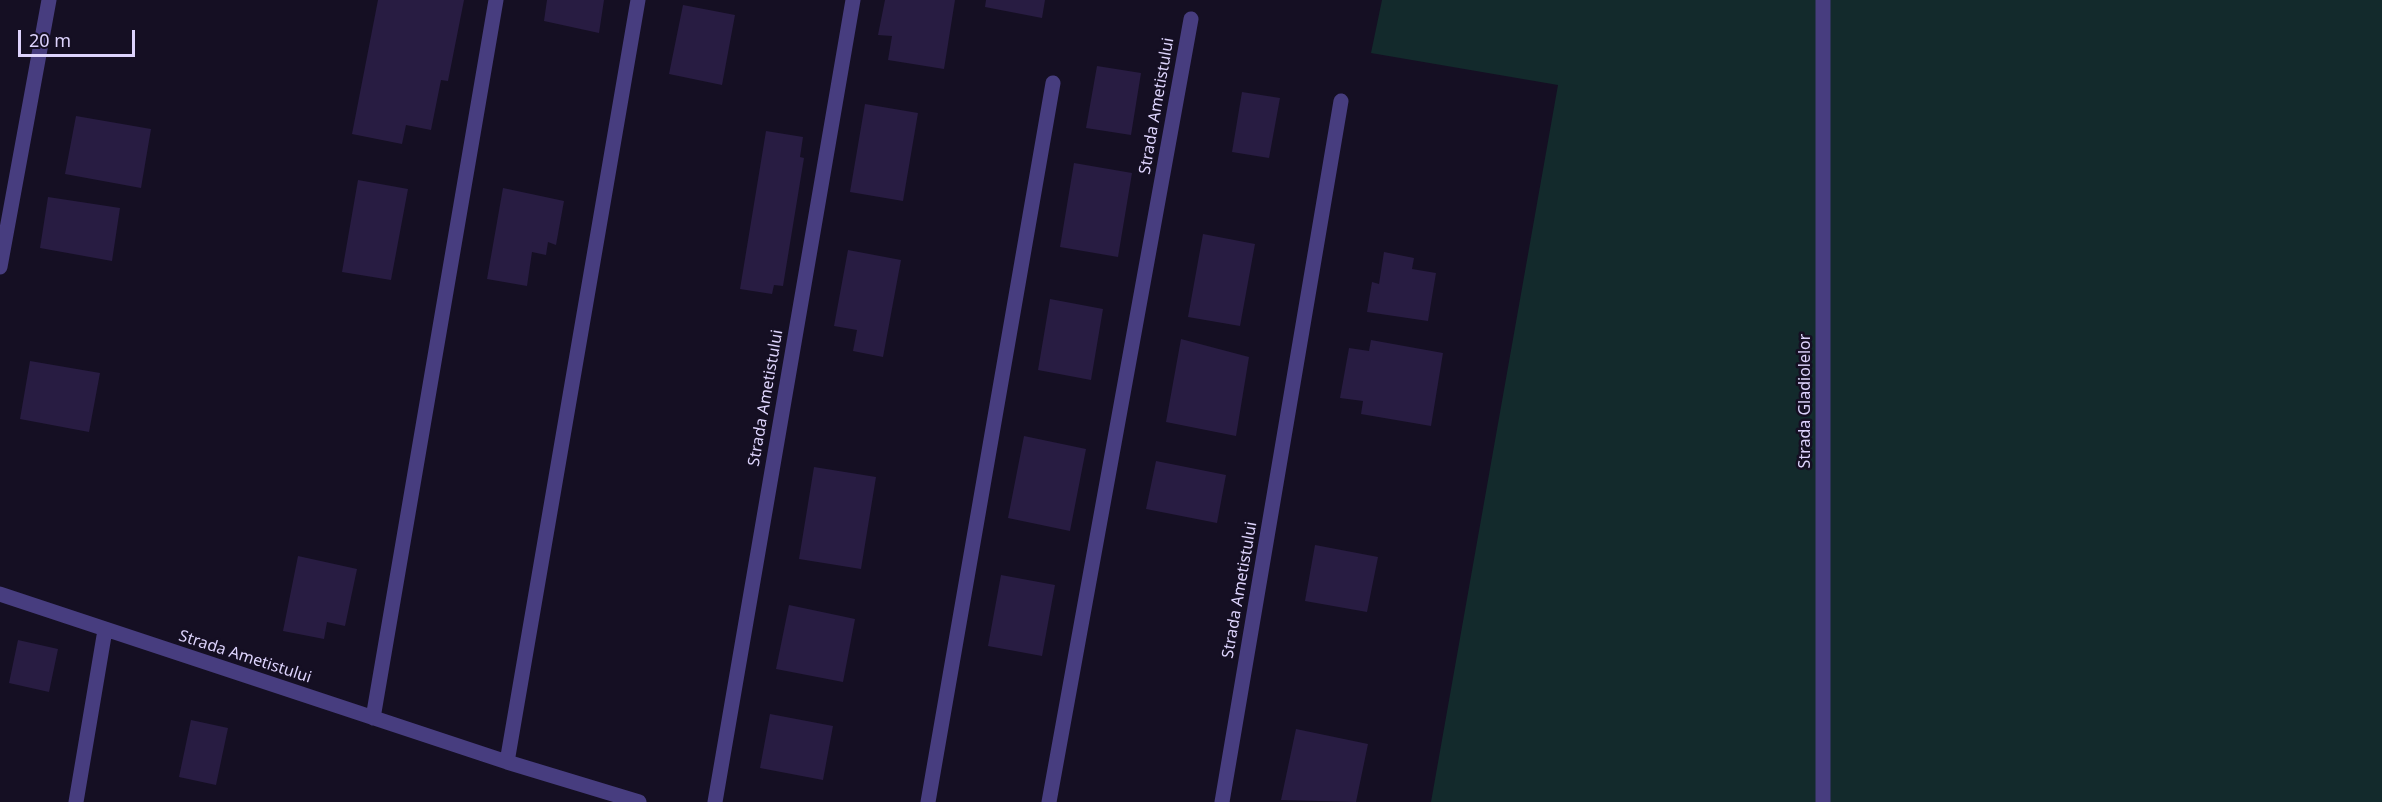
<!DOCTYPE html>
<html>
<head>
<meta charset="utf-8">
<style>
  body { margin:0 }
  #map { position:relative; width:2382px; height:802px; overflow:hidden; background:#150f23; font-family:"Noto Sans",sans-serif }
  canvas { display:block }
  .scale { position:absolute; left:18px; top:30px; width:117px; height:27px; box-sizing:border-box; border:3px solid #ddd3fc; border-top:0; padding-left:8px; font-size:18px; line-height:21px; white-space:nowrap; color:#ddd3fc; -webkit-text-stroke:4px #150f23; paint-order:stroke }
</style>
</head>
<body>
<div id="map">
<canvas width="2382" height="802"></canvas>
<div class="scale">20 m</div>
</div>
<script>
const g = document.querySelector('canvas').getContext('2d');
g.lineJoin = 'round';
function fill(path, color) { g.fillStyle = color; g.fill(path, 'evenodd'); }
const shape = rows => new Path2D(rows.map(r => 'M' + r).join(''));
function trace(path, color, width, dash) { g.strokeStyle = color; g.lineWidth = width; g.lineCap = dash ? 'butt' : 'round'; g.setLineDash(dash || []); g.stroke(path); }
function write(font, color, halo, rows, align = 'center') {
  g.font = font + ' "Noto Sans",sans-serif'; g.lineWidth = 5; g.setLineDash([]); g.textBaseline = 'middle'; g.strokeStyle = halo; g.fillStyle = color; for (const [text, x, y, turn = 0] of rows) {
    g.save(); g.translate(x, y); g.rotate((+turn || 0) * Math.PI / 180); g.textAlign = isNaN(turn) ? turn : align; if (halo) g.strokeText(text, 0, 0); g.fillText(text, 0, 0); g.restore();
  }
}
fill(shape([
  [1382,0,2382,0,2382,802,1431,802,1558,85,1371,53]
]), '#132a2c');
fill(shape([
  [378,0,464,0,448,81,441,80,431,130,406,125,402,144,352,134],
  [547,0,604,0,599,33,544,21],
  [885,0,955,0,944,69,888,60,892,36,878,35],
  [986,0,1045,0,1042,18,985,7],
  [683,5,735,15,722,85,669,74],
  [1097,66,1141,73,1131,135,1086,128],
  [1242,92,1280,98,1269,158,1232,152],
  [865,104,918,113,903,201,850,192],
  [76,116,151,129,141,188,65,174],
  [766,131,803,137,800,157,804,158,783,286,774,285,772,294,740,289],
  [1074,163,1132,173,1118,257,1060,247],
  [358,180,408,189,391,280,342,272],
  [503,188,564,201,556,245,548,242,546,255,532,252,527,286,487,279],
  [48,197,120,208,112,261,40,248],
  [1203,234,1255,244,1240,326,1188,317],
  [848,250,901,260,883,357,853,351,857,330,834,326],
  [1384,252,1414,258,1412,269,1436,273,1428,321,1367,312,1372,282,1379,284],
  [1050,299,1103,309,1091,380,1038,370],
  [1181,339,1249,357,1236,436,1166,422],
  [1371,340,1443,353,1431,426,1361,414,1363,401,1340,398,1349,348,1369,351],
  [30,361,100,373,89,432,20,419],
  [1024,436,1086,449,1070,531,1008,518],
  [1156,461,1226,475,1217,523,1146,509],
  [814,467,876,477,861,569,799,559],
  [1315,545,1378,557,1367,612,1305,601],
  [298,556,357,569,345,626,327,622,324,639,283,631],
  [1001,575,1055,585,1042,656,988,646],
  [789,605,855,619,843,682,776,669],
  [18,640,58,649,49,692,9,683],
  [770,714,833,726,823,780,760,768],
  [191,720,228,728,216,785,179,777],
  [1296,729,1368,744,1356,802,1281,800]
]), '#281c42');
trace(shape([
  [0,267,49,0],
  [0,594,507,762,639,802],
  [373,718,496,0],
  [507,762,638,0],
  [76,802,105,630],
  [715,802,853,0],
  [928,802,1053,83],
  [1049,802,1191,19],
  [1222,802,1341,101],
  [1823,802,1823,0]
]), '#473d7f', 15);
write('16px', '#ddd3fc', '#150f23', [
  ["Strada Ametistului",1157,106,-80],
  ["Strada Ametistului",766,398,-80],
  ["Strada Gladiolelor",1805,401,-90],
  ["Strada Ametistului",1240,590,-80],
  ["Strada Ametistului",245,657,18]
]);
</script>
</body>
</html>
